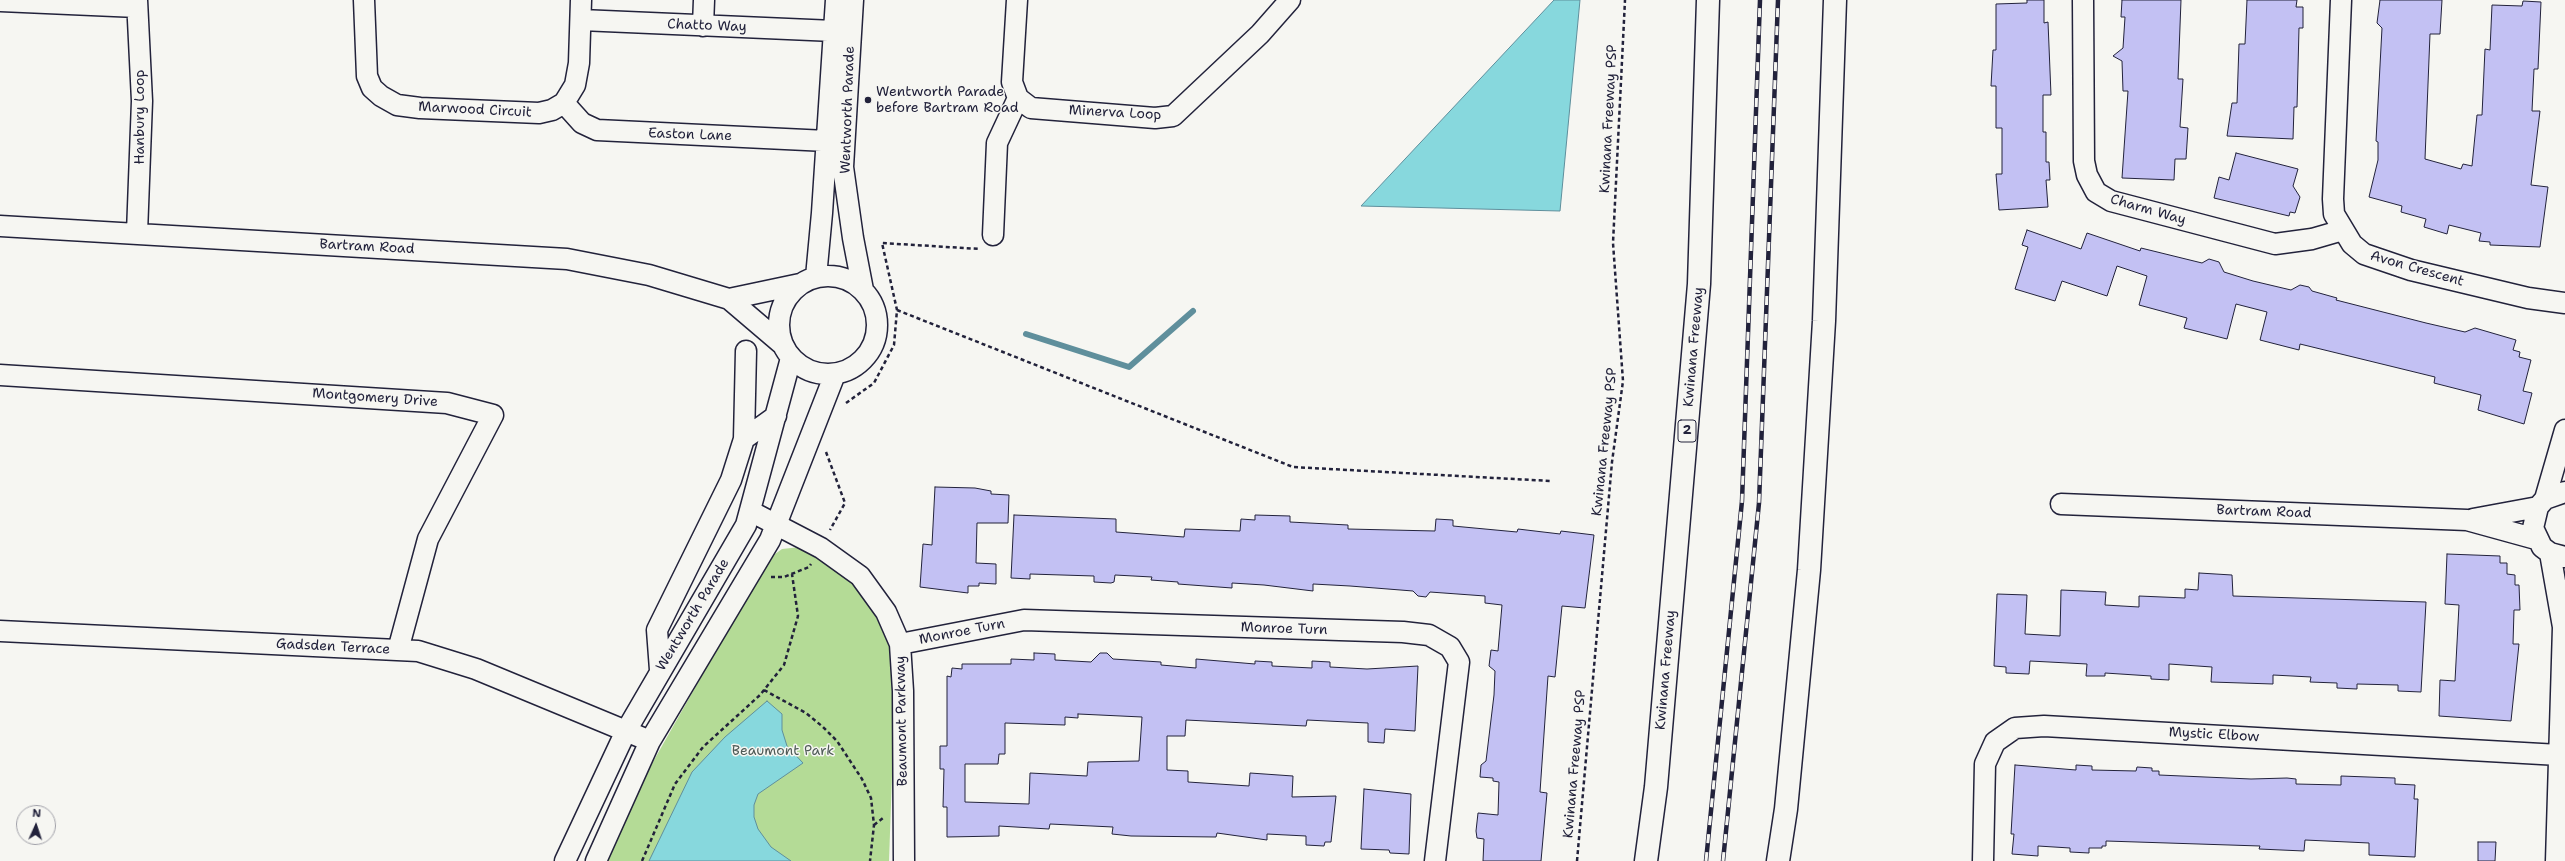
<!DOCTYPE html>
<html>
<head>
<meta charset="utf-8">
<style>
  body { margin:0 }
  #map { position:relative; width:2565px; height:861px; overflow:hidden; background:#f6f6f2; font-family:"Shantell Sans",sans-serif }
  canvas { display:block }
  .north { position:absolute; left:16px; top:805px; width:40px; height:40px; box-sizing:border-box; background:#f6f6f2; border:1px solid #a1a1a9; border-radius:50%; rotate:3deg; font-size:11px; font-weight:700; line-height:16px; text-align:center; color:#22223b }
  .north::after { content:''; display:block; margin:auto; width:14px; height:18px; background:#22223b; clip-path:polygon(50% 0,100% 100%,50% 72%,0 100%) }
</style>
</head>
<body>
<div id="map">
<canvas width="2565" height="861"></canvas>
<div class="north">N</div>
</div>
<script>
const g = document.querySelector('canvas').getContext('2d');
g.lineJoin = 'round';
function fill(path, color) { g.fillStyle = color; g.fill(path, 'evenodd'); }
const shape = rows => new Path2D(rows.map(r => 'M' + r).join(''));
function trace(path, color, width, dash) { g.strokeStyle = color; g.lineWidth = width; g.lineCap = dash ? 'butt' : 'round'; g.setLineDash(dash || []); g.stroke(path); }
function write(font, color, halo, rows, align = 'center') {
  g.font = font + ' "Shantell Sans",sans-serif'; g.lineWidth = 3; g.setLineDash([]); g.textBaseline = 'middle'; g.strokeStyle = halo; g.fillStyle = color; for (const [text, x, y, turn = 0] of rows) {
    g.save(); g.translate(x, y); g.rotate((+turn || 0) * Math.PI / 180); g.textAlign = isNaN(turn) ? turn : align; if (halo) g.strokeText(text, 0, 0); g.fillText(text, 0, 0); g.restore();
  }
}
fill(shape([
  [800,547,815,552,847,576,869,603,891,647,893,748,889,861,606,861,624,813,768,559,782,549]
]), '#b4db96');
const water = shape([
  [1554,0,1580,0,1560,211,1361,206,1554,0],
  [767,701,782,714,782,730,787,746,803,763,758,794,754,805,754,817,758,829,771,847,791,861,649,861,692,772,725,737,767,701]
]);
fill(water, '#87d8dd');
trace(water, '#5f8f9c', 1);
trace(shape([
  [1026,334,1129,367,1193,311]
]), '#5f8f9c', 6);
const building = shape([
  [2027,0,2044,0,2044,23,2048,22,2051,95,2043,95,2043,132,2046,132,2046,162,2049,162,2050,180,2046,180,2048,207,1999,210,1996,174,2002,174,2002,128,1996,128,1996,86,1991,86,1993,50,1996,50,1996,4,2027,3,2027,0],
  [2122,0,2181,0,2178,79,2183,79,2180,127,2188,128,2186,159,2175,159,2174,180,2122,178,2128,91,2123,91,2122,61,2113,56,2123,48,2125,17,2121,17,2122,0],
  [2247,0,2297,0,2296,7,2303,7,2303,28,2299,28,2297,107,2294,107,2293,139,2227,136,2232,103,2237,103,2239,44,2245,44,2247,0],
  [2380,0,2442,0,2440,34,2430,34,2425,159,2461,169,2463,164,2472,166,2477,115,2482,115,2485,49,2490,50,2492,5,2522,6,2523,1,2541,2,2538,69,2534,69,2532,111,2540,111,2531,185,2548,187,2540,247,2490,245,2490,242,2479,241,2481,233,2449,225,2447,234,2424,227,2426,219,2401,212,2402,206,2369,197,2378,160,2378,142,2376,141,2382,28,2377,23,2380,0],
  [2236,153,2298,169,2293,186,2300,197,2295,213,2290,212,2289,216,2214,198,2219,177,2229,180,2236,153],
  [2027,230,2081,249,2087,233,2140,251,2141,248,2202,263,2209,259,2219,262,2224,272,2253,281,2291,290,2300,285,2309,287,2312,291,2337,298,2336,300,2426,323,2465,332,2475,328,2516,340,2513,350,2520,352,2519,357,2531,360,2523,391,2532,393,2524,424,2478,410,2481,395,2434,383,2435,377,2300,344,2299,350,2260,340,2267,312,2236,304,2227,339,2184,328,2187,318,2139,305,2147,276,2117,266,2107,296,2062,281,2055,301,2015,289,2028,247,2022,245,2027,230],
  [935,487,975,488,991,491,991,494,1009,495,1008,523,977,523,976,563,996,564,996,584,979,583,979,586,968,586,968,593,920,587,923,544,932,545,935,487],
  [1014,515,1116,519,1116,532,1184,537,1185,529,1240,531,1241,519,1255,520,1255,515,1290,516,1290,522,1348,525,1348,529,1435,531,1436,519,1453,520,1453,526,1517,532,1518,529,1560,534,1561,531,1594,535,1585,608,1562,606,1555,677,1548,676,1540,792,1547,793,1541,861,1483,861,1484,839,1477,838,1476,831,1478,813,1498,815,1499,782,1493,781,1493,778,1480,777,1481,765,1486,761,1494,695,1495,671,1489,666,1491,650,1498,651,1502,605,1485,603,1485,596,1430,592,1426,597,1418,596,1413,591,1350,586,1313,584,1313,591,1264,585,1232,583,1232,588,1178,584,1178,582,1151,580,1152,577,1115,575,1114,582,1111,583,1094,582,1094,576,1030,574,1030,579,1011,578,1014,515],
  [2447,554,2500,556,2500,563,2507,563,2507,574,2515,575,2515,585,2519,585,2520,610,2514,610,2513,644,2519,644,2511,721,2439,716,2440,680,2455,681,2459,605,2445,604,2447,554],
  [2199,573,2232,575,2233,596,2426,602,2421,692,2398,691,2398,685,2357,684,2357,689,2337,688,2337,683,2310,682,2311,677,2273,675,2273,684,2211,682,2212,667,2169,664,2169,680,2151,679,2151,676,2105,673,2105,676,2086,676,2087,664,2030,661,2029,674,2006,673,2006,667,1994,666,1997,594,2027,595,2025,634,2060,636,2061,590,2106,592,2105,605,2139,607,2139,596,2185,598,2185,589,2198,590,2199,573],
  [1034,653,1055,654,1055,660,1091,662,1100,653,1107,653,1113,659,1161,662,1161,665,1196,668,1196,659,1255,664,1255,661,1272,662,1272,666,1312,668,1312,661,1330,662,1330,667,1367,669,1418,666,1415,731,1385,729,1384,743,1368,742,1368,723,1307,720,1306,726,1186,720,1185,736,1167,736,1167,770,1188,771,1188,782,1249,786,1250,773,1293,776,1292,797,1336,796,1331,842,1325,842,1324,846,1306,845,1306,836,1267,834,1267,840,1217,833,1216,837,1131,836,1112,834,1113,827,1050,824,1049,829,999,826,999,836,947,837,947,807,943,807,944,769,940,769,940,746,947,746,947,676,951,677,952,668,962,669,962,664,1011,664,1011,659,1034,660,1034,653],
  [1078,714,1142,717,1139,761,1088,762,1087,776,1030,773,1029,804,965,802,965,764,998,764,999,754,1005,754,1005,723,1065,725,1065,717,1078,718,1078,714],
  [2015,765,2076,770,2076,765,2092,766,2092,770,2136,771,2137,767,2152,768,2152,771,2159,771,2159,775,2251,779,2287,778,2296,779,2296,784,2341,785,2341,776,2395,778,2395,784,2415,785,2414,799,2418,799,2415,857,2369,855,2369,843,2305,840,2304,851,2259,849,2260,846,2106,841,2106,846,2102,846,2102,848,2089,848,2089,853,2070,852,2070,848,2038,846,2038,856,2012,854,2014,834,2011,834,2015,765],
  [1364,789,1411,794,1409,854,1390,853,1389,850,1361,849,1364,789],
  [2478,842,2496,842,2495,861,2478,861,2478,842]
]);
fill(building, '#c3c1f3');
trace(building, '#22223b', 1);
const minor = shape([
  [364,0,367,76,372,88,381,96,397,105,420,108,539,113,552,110,564,103,575,85,579,63,581,0],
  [853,0,843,167,853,238,863,290],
  [1017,0,1012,82,1018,98,1031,108,1155,118,1173,116,1260,34,1290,0],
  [2083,0,2084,161,2087,175,2096,192,2111,201,2275,244,2312,239,2343,230],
  [2341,0,2333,199,2334,214,2352,244,2364,254,2411,270,2528,298,2565,303],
  [0,1,137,7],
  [581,20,834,31],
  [703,26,704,0],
  [564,103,582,123,597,130,827,141],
  [0,226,567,259,649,275,729,299,783,345],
  [137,233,142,101,137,0],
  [993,235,997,143,1018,98],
  '779 325a49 49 0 1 1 98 0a49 49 0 1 1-98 0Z',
  [816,277,822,213,836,0],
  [729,299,800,284],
  [0,375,447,403,493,415,428,539,398,650],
  [744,439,746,351],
  [2565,492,2545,499,2538,507,2533,528,2542,547,2550,553,2565,557],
  [2545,499,2565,430],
  [2061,504,2467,520,2536,539],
  [750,511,821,548,860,576,886,612,900,644,903,691,904,861],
  [2473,519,2538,507],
  [2550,553,2563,627,2556,861],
  [0,631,418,651,476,669,650,741],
  [900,644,1024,620,1403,632,1429,635,1450,647,1459,662,1435,861],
  [660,670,657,630,731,480,744,439,776,416],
  [565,861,626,731,746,525,791,358],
  [596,861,650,741,770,540,835,374],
  [1983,861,1985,764,1995,742,2015,728,2044,726,2559,755]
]);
const highway = shape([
  [1646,861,1656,787,1699,284,1708,0],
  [1778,861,1786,809,1809,570,1824,321,1835,0]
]);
trace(minor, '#22223b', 23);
trace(highway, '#22223b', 25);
trace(shape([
  [897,310,1293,467,1551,481],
  [846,403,874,383,894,345,897,310,882,243,980,249],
  [826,452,845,503,830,530],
  [771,577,784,577,809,567,811,564],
  [764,690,806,713,823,727,837,741,862,779,871,798,874,825,870,861],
  [874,825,883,818],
  [642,861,675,784,703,747,760,695,784,665,798,616,792,574],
  [1577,861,1612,462,1623,381,1613,243,1625,0]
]), '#22223b', 2.5, [4, 3]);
trace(minor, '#f6f6f2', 20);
trace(highway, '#f6f6f2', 22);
const rail = shape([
  [1706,861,1742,501,1760,0],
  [1723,861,1759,503,1778,0]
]);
trace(rail, '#22223b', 4.5);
trace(rail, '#f6f6f2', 3, [9]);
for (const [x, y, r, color] of [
  [868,100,4,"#22223b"]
]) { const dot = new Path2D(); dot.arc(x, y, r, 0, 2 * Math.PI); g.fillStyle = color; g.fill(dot); trace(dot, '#f6f6f2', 1.5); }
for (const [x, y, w] of [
  [1687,431,18]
]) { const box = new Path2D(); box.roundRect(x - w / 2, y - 11, w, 22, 3); g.fillStyle = '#f6f6f2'; g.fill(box); trace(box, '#22223b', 1); }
write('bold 13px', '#22223b', null, [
  ["2",1687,431]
]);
write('14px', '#22223b', '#f6f6f2', [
  ["Chatto Way",707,26,2],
  ["Marwood Circuit",475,110,3],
  ["Wentworth Parade",848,110,-88],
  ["Minerva Loop",1115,113,3],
  ["Hanbury Loop",140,117,-90],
  ["Kwinana Freeway PSP",1609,119,-87],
  ["Easton Lane",690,135,2],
  ["Charm Way",2148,210,16],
  ["Bartram Road",367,247,3],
  ["Avon Crescent",2417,269,16],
  ["Kwinana Freeway",1694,347,-85],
  ["Montgomery Drive",375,398,4],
  ["Kwinana Freeway PSP",1605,442,-84],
  ["Bartram Road",2264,512,2],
  ["Wentworth Parade",693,615,-59],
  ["Monroe Turn",1284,629,2],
  ["Monroe Turn",962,632,-11],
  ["Gadsden Terrace",333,647,3],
  ["Kwinana Freeway",1666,670,-85],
  ["Beaumont Parkway",902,721,-91],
  ["Mystic Elbow",2214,735,3],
  ["Kwinana Freeway PSP",1575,764,-85]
]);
write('14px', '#22223b', '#f6f6f2', [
  ["Wentworth Parade",876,92],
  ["before Bartram Road",876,108]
], 'left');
write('14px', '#4e5a56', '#f6f6f2', [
  ["Beaumont Park",783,751]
]);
</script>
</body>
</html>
